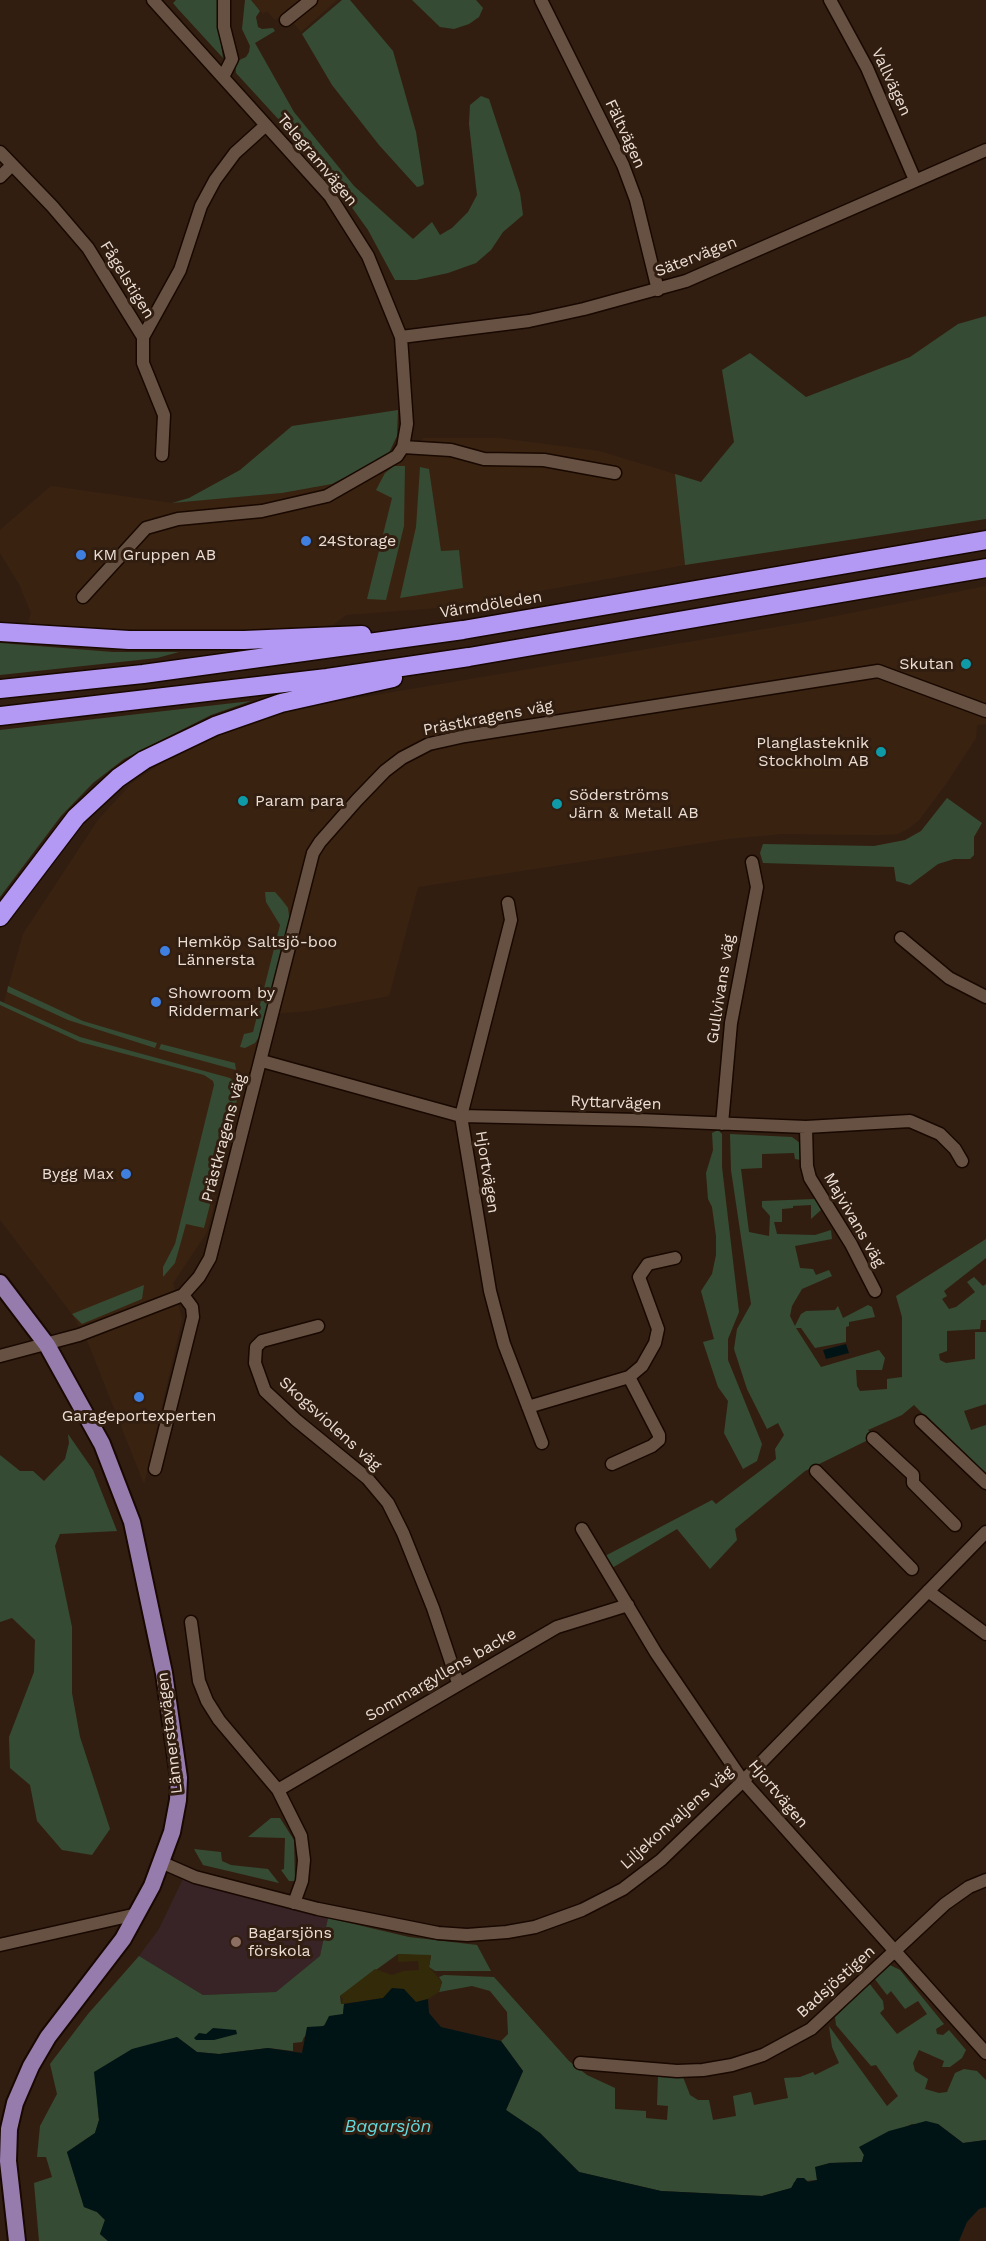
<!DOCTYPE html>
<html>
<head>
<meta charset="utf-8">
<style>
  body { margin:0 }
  canvas { display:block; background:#311e11 }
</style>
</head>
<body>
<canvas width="986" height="2241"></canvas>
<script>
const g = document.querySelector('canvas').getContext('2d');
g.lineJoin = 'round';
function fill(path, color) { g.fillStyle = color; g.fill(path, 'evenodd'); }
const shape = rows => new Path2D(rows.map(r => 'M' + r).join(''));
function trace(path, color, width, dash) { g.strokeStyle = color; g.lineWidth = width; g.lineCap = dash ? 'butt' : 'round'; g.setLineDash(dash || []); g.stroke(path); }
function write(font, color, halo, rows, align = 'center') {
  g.font = font + ' "Work Sans",sans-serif'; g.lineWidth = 6; g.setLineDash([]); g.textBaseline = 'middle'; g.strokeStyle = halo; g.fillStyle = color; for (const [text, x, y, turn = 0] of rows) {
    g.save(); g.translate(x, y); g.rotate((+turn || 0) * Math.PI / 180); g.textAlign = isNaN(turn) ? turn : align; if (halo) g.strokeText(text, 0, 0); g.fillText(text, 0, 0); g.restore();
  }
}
fill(shape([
  [251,0,337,0,301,32,285,13,275,20,267,11,263,14],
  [424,438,499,438,599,451,675,474,685,565,450,607,346,615,333,625,285,629,181,632,27,626,31,613,19,584,0,553,0,530,51,486,172,503,282,493,332,484,388,455,402,453],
  [986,586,986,724,977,725,976,738,946,784,919,820,909,828,898,834,878,835,781,834,728,839,418,887,389,996,309,1011,269,1014,228,1152,207,1232,173,1283,182,1319,144,1484,89,1345,72,1314,0,1220,0,1005,3,1006,23,934,98,820,132,783,169,758,240,726,300,708,806,622]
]), '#3a2210');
fill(shape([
  [183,1879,328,1918,320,1956,276,1992,203,1995,139,1956,159,1929]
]), '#382427');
fill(shape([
  [176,0,218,0,218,24,223,58,178,9,173,3],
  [245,0,251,0,260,11,256,17,258,27,262,29,273,28,275,31,255,43,294,112,354,186,413,239,432,222,440,235,452,228,468,212,477,195,469,124,470,105,481,96,489,99,520,193,523,215,503,232,491,250,476,263,448,273,416,280,395,280,368,230,325,170,236,73,235,62,246,57,249,52,250,46,242,29],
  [342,0,350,0,393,51,416,132,424,184,421,186,417,187,379,145,332,85,302,34],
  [412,0,476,0,483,8,479,17,469,24,454,29,440,27],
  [986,316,986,519,685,565,675,474,701,482,734,442,722,370,750,353,806,397,910,357,958,324],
  [398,410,397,436,388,455,332,484,282,493,172,503,189,498,240,470,292,426],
  [394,466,405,466,404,526,386,600,367,599,392,498,376,490,385,473],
  [420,467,429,469,441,551,459,550,463,588,400,598,416,527],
  [0,643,113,652,179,652,157,658,0,675],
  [251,701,211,715,124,759,93,783,61,816,0,897,0,730],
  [947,798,982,823,974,837,974,855,970,859,954,859,938,864,910,885,896,881,894,867,763,863,760,853,763,844,874,846,905,840,921,831],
  [265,892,275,892,282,900,288,908,290,923,261,1034,255,1043,245,1048,240,1047,244,1034,253,1032,280,925,266,902],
  [8,986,83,1021,157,1043,155,1048,68,1020,7,992],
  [0,1001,80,1037,230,1078,240,1088,204,1228,186,1224,175,1263,163,1277,163,1267,175,1244,214,1085,213,1081,204,1075,80,1042,0,1005],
  [161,1044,235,1063,236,1070,159,1049],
  [718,1130,722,1134,722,1167,739,1312,728,1339,728,1360,762,1444,757,1461,743,1469,724,1433,728,1401,718,1387,703,1342,714,1339,701,1291,712,1274,716,1255,716,1236,712,1207,708,1199,706,1173,713,1150,712,1133],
  [730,1134,792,1137,800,1143,801,1160,795,1159,794,1153,762,1154,762,1168,741,1169,749,1232,769,1236,770,1216,762,1207,762,1201,815,1199,821,1210,811,1219,811,1205,793,1206,793,1208,782,1209,782,1222,774,1222,777,1234,815,1235,831,1230,832,1239,795,1246,800,1268,813,1269,816,1275,829,1270,832,1276,802,1289,792,1306,790,1316,795,1326,801,1314,806,1311,835,1310,838,1306,843,1318,868,1305,872,1307,875,1317,849,1322,849,1326,846,1327,846,1342,815,1348,801,1328,796,1328,821,1367,879,1350,885,1358,882,1370,856,1370,857,1386,860,1391,887,1389,887,1379,902,1377,902,1317,896,1296,986,1239,986,1258,944,1291,947,1296,942,1299,949,1309,956,1307,975,1292,967,1282,974,1277,983,1286,986,1284,986,1320,981,1320,980,1329,947,1331,947,1351,939,1354,940,1360,946,1363,975,1359,975,1332,986,1332,986,1404,964,1411,971,1430,986,1425,986,1475,985,1476,914,1405,902,1415,868,1430,873,1435,866,1441,805,1471,735,1529,737,1540,710,1569,677,1529,612,1568,605,1556,712,1500,716,1504,776,1459,775,1449,784,1435,778,1423,767,1429,747,1389,734,1349,737,1329,751,1304,731,1170],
  [144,1285,142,1299,82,1324,72,1314],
  [68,1434,93,1470,117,1531,60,1534,55,1546,72,1627,72,1693,80,1737,110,1829,92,1855,62,1850,37,1821,30,1785,10,1768,9,1737,34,1672,35,1640,12,1618,0,1622,0,1455,20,1471,33,1471,44,1481,65,1459,69,1443],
  [271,1818,280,1818,294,1840,295,1881,289,1881,281,1870,284,1869,285,1838,248,1837],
  [194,1849,221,1852,222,1861,231,1865,268,1869,279,1883,203,1865],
  [328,1918,409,1937,477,1945,491,1971,435,1971,429,1967,431,1956,398,1954,340,1996,341,2004,344,2004,343,2014,304,2037,302,2042,293,2043,293,2051,268,2048,219,2054,197,2052,177,2037,95,2072,99,2120,95,2133,67,2152,84,2207,97,2212,105,2220,100,2234,108,2241,39,2241,34,2183,52,2177,46,2157,37,2157,40,2126,57,2094,50,2064,88,2014,132,1964,139,1956,203,1995,276,1992,320,1956],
  [890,1965,900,1970,944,2024,936,2029,937,2034,943,2035,949,2030,966,2050,962,2058,950,2067,942,2067,944,2061,919,2050,913,2063,915,2071,928,2079,925,2089,939,2093,947,2092,955,2073,964,2069,977,2071,986,2080,986,2140,963,2143,938,2124,912,2124,860,2147,864,2155,862,2162,830,2163,816,2167,817,2180,794,2182,792,2188,762,2196,661,2191,579,2172,540,2133,506,2110,523,2071,501,2041,508,2034,507,2012,490,1991,472,1986,439,1992,442,1982,439,1977,444,1975,494,1977,569,2061,587,2075,615,2088,615,2109,646,2111,646,2118,667,2120,668,2106,657,2105,658,2077,683,2077,690,2095,698,2100,709,2100,713,2120,736,2116,733,2096,751,2092,754,2105,788,2098,784,2078,800,2077,813,2072,815,2075,839,2063,832,2047,829,2026,887,2106,898,2096,876,2065,871,2066,836,2025,835,2017,869,1983,883,2001,884,2009,880,2013,897,2034,927,2014,918,2001,905,2009,891,1991,887,1995,874,1978]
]), '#364b33');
fill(shape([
  [398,1954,431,1955,429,1967,442,1982,439,1992,428,1999,416,2002,403,1989,392,1988,383,1998,341,2004,343,1999,340,1996,375,1969,392,1975,403,1971,419,1970,418,1961,398,1962]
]), '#322a09');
fill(shape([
  [846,1344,849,1353,826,1359,823,1350],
  [392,1988,404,1989,416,2002,428,1999,429,2013,441,2027,501,2041,523,2071,506,2110,540,2133,579,2172,661,2191,762,2196,791,2188,797,2178,804,2178,808,2182,817,2180,815,2167,830,2163,862,2162,864,2155,859,2147,889,2131,926,2121,938,2124,963,2143,986,2140,986,2207,979,2209,967,2222,959,2241,108,2241,100,2234,105,2220,97,2212,84,2207,67,2152,95,2133,99,2120,94,2072,132,2049,177,2037,197,2052,219,2054,268,2048,302,2053,307,2027,324,2026,329,2016,343,2014,344,2004,383,1998],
  [213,2028,236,2030,237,2034,214,2040,196,2040,194,2038,199,2033,206,2034]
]), '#001415');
const minor = shape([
  [153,0,330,196,368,256,401,337,407,424,403,447],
  [541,0,623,165,636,200,658,290],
  [830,0,867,68,915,180],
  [286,20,311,0],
  [223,77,232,59,224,27,224,0],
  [0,152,52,206,88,248,143,337,143,363,164,415,162,455],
  [0,177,12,165],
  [143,337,180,270,201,206,215,180,235,153,266,125],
  [401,337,529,321,584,309,686,281,986,150],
  [83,597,146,528,178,519,262,511,327,496,397,456,403,447,451,450,484,459,544,460,615,473],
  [508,903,511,920,461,1116,490,1291,504,1344,542,1443],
  [901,938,949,978,986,997],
  [262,1061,461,1116,639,1120,806,1127,910,1121,940,1134,955,1149,962,1161],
  [722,1124,731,1023,757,887,752,862],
  [806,1127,807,1166,810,1178,851,1244,875,1291],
  [318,1326,262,1341,256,1347,255,1363,265,1391,296,1420,367,1478,388,1503,403,1533,433,1608,458,1683],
  [0,1356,79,1335,183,1295,199,1277,210,1258,313,853,320,842,357,800,385,771,402,758,429,744,465,736,878,671,986,711],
  [528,1407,629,1377,642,1366,655,1343,658,1329,639,1277,648,1264,675,1258],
  [921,1421,986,1483],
  [873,1438,913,1475,913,1483,955,1525],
  [612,1464,652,1446,659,1440,659,1435,629,1377],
  [155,1469,193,1317,192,1307,183,1295],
  [816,1471,912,1569],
  [582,1529,656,1653,743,1781,986,2053],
  [928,1591,986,1634],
  [191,1622,199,1681,207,1701,219,1720,278,1790,301,1836,304,1860,302,1881,294,1903],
  [278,1790,557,1627,628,1605],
  [163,1863,195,1877,318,1909,438,1933,467,1935,507,1932,535,1927,582,1910,623,1889,661,1860,743,1781,986,1532],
  [0,1945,137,1914],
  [580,2063,677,2071,703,2070,732,2065,763,2055,811,2029,945,1904,969,1887,986,1880]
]);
const major = shape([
  [0,1283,47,1345,102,1444,132,1522,164,1673,179,1778,178,1800,172,1832,152,1886,123,1939,48,2037,31,2066,15,2103,9,2129,8,2161,17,2241]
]);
const highway = shape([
  [0,632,129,640,244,640,362,635],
  [0,689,143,674,463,630,986,540],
  [0,716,327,678,469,657,986,568],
  [0,917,76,817,118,778,144,760,215,726,281,703,393,678]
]);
trace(minor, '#180800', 15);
trace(major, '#180800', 20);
trace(highway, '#180800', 21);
trace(minor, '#675142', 12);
trace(major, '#957cad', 16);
trace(highway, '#b499f4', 18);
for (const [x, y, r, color] of [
  [306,541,6,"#3f7fe0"],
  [81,555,6,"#3f7fe0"],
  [966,664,6,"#0f9aa8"],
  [881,752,6,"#0f9aa8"],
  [243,801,6,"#0f9aa8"],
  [557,804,6,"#0f9aa8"],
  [165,951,6,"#3f7fe0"],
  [156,1002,6,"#3f7fe0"],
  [126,1174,6,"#3f7fe0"],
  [139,1397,6,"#3f7fe0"],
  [236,1942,6,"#8d6e63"]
]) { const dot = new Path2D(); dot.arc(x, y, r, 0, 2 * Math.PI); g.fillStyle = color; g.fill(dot); trace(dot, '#311e11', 2); }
write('16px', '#ebded5', '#311e11', [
  ["Vallvägen",891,82,65],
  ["Fältvägen",625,134,65],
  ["Telegramvägen",317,160,50],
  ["Sätervägen",696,257,-21],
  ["Fågelstigen",127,280,58],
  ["Värmdöleden",491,605,-9],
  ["Prästkragens väg",488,718,-11],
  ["Gullvivans väg",721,989,-81],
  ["Ryttarvägen",616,1103,2],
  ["Prästkragens väg",224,1138,-75],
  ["Hjortvägen",487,1172,81],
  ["Majvivans väg",854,1220,60],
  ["Skogsviolens väg",330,1424,42],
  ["Sommargyllens backe",441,1675,-30],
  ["Lännerstavägen",170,1733,-97],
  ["Hjortvägen",778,1794,50],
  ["Liljekonvaljens väg",677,1818,-42],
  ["Badsjöstigen",836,1982,-42]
]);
write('16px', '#ebded5', '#311e11', [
  ["24Storage",318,541],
  ["KM Gruppen AB",93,555],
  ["Skutan",954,664,"right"],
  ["Planglasteknik",869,743,"right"],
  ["Stockholm AB",869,761,"right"],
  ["Söderströms",569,795],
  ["Järn & Metall AB",569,813],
  ["Param para",255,801],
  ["Hemköp Saltsjö-boo",177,942],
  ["Lännersta",177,960],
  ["Showroom by",168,993],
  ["Riddermark",168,1011],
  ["Bygg Max",114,1174,"right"],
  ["Garageportexperten",139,1416,"center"],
  ["Bagarsjöns",248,1933],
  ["förskola",248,1951]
], 'left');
write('italic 18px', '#62d9dd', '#311e11', [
  ["Bagarsjön",388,2127]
]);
</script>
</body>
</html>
